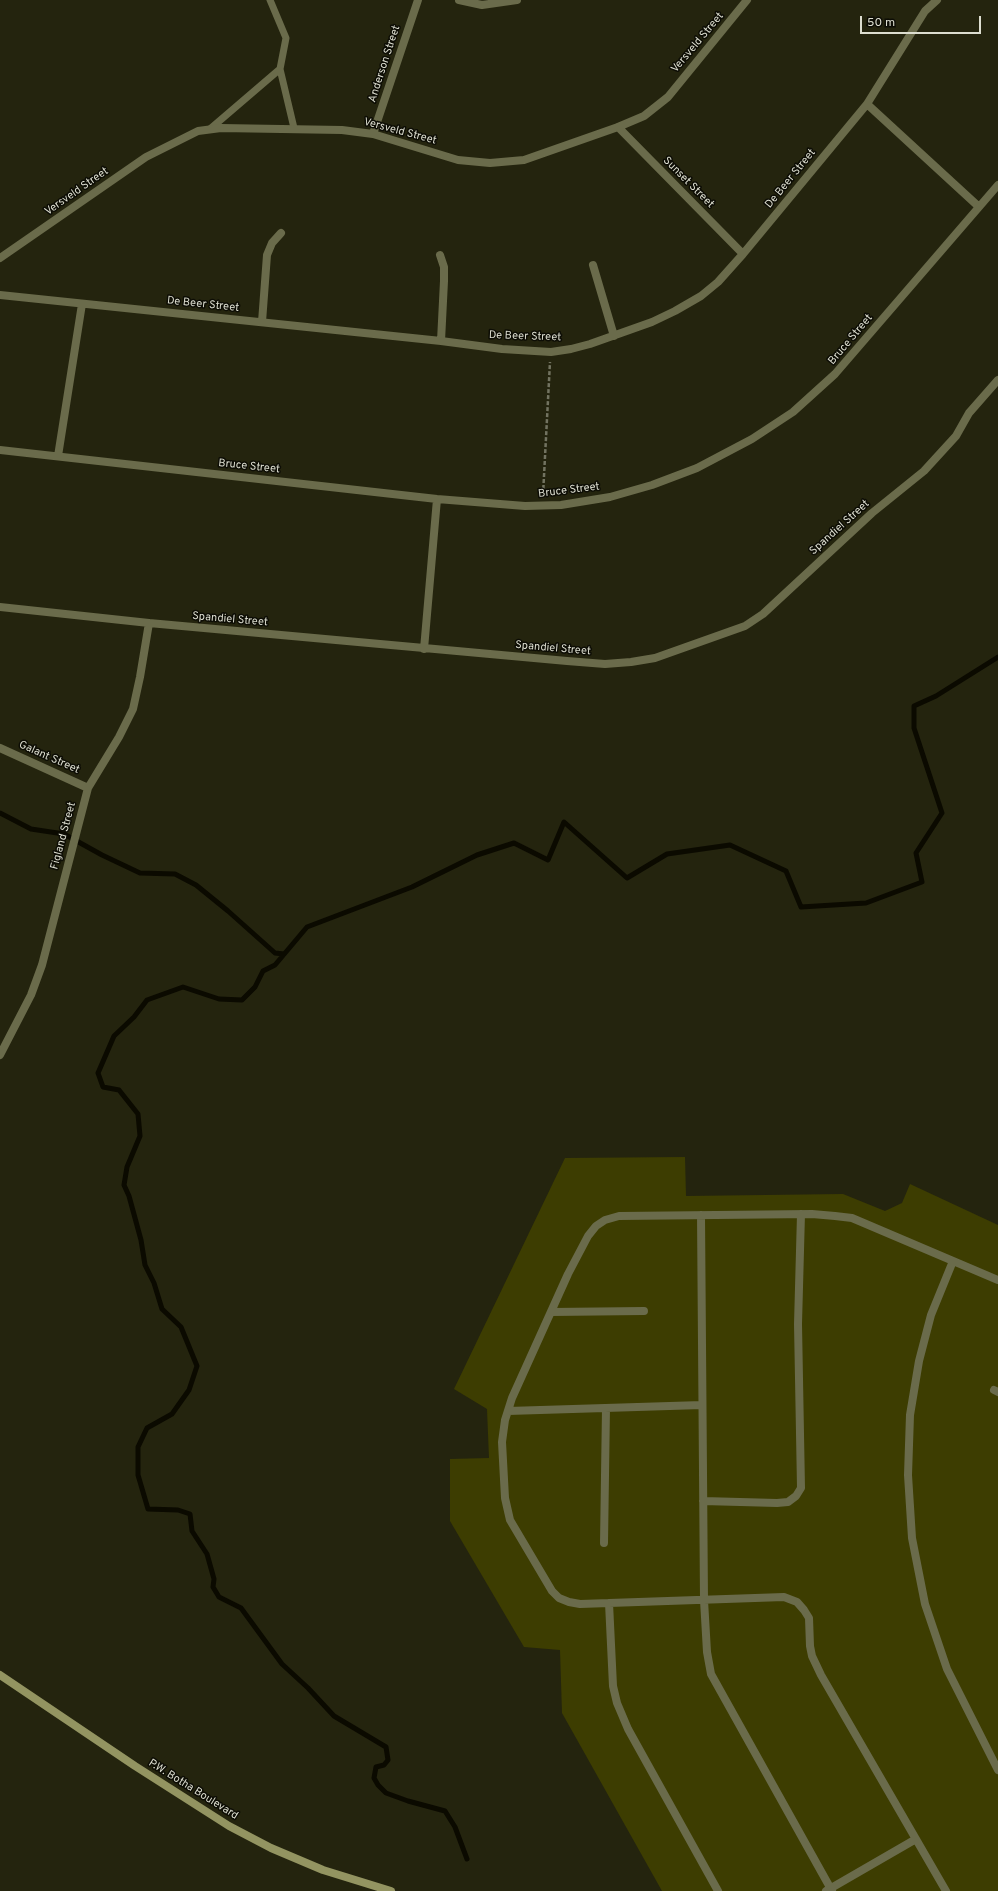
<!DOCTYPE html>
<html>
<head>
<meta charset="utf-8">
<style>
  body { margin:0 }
  #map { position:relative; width:998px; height:1891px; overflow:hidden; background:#24240e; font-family:Overpass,sans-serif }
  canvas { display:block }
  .scale { position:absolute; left:860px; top:16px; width:121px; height:18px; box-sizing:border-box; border:2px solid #ddded0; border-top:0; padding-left:5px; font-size:12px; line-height:14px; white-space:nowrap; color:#ddded0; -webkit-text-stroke:3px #0d0d05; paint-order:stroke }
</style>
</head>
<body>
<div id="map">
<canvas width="998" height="1891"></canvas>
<div class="scale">50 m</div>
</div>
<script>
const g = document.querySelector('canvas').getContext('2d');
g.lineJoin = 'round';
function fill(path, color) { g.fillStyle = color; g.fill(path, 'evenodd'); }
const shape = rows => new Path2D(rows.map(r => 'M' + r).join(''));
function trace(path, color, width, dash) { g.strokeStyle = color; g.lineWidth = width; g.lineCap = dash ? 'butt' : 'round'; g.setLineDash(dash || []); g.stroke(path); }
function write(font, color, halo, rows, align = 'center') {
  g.font = font + ' Overpass,sans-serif'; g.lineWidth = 3; g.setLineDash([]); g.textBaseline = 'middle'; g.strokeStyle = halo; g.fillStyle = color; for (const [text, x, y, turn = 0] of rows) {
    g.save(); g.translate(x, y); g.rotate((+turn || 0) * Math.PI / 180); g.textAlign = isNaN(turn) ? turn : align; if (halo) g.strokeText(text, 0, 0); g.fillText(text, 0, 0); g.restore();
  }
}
fill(shape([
  [685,1157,686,1196,843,1194,885,1211,902,1203,910,1184,998,1225,998,1891,662,1891,562,1713,560,1650,524,1647,450,1521,450,1459,489,1458,487,1409,454,1389,565,1158]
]), '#3d3d01');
trace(shape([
  [0,813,31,829,64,834,102,855,140,873,175,874,196,885,228,911,275,953,284,954],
  [467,1859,455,1827,445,1811,408,1801,386,1793,378,1785,374,1778,376,1767,384,1765,388,1760,386,1747,334,1716,308,1688,282,1664,241,1608,219,1597,213,1587,214,1579,207,1554,192,1531,190,1514,178,1510,148,1509,138,1475,138,1447,147,1428,172,1414,189,1390,197,1366,181,1327,162,1309,154,1283,145,1265,141,1240,129,1196,124,1185,127,1167,140,1136,138,1114,119,1090,103,1087,98,1073,114,1036,134,1017,147,1000,183,987,219,999,242,1000,255,987,263,971,275,965,307,927,412,887,477,855,514,843,548,860,564,822,627,878,667,854,730,845,786,871,801,907,866,903,922,882,916,853,942,813,914,728,914,706,936,696,998,657]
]), '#0b0a00', 5);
trace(shape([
  [543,495,550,362]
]), '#727360', 2.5, [4, 2]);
trace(shape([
  [270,0,286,38,280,69],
  [210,129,280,69,294,128]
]), '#6a6b4b', 7);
trace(shape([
  [459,0,482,5,517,0],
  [867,104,978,206],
  [618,127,743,254],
  [373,134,418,0],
  [440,255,444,267,444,281,441,341],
  [0,258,146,157,198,131,221,128,342,130,373,134,458,160,490,163,524,160,618,127,644,116,668,97,747,0],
  [593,265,614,336],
  [0,295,441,341,502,349,551,352,571,349,590,344,652,322,675,311,701,296,718,282,743,254,867,104,925,11,937,0],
  [262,322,267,255,272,243,281,233],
  [0,450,437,499,525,506,561,505,610,497,652,485,697,468,752,439,793,412,835,374,998,185],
  [58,456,82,304],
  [0,607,149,623,567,661,605,664,631,662,655,658,745,626,763,614,872,513,924,471,956,436,969,413,998,380],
  [424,649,437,499],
  [0,748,88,788],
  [0,1055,31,995,42,965,88,788,119,737,133,709,140,677,149,623],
  [701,1215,704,1600,707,1652,711,1674,832,1891],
  [953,1261,931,1315,919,1361,910,1415,908,1475,912,1538,925,1604,947,1669,998,1770],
  [551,1312,644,1311],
  [994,1390,998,1392],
  [508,1411,702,1405],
  [703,1501,777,1503,788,1502,796,1496,801,1488,798,1324,801,1214],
  [604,1543,606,1408],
  [609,1603,613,1686,617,1703,628,1729,718,1891],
  [826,1891,916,1839],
  [946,1891,821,1675,812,1656,810,1646,809,1618,804,1610,797,1602,784,1597,580,1604,569,1602,559,1598,552,1591,510,1520,505,1498,502,1442,505,1420,512,1398,568,1274,588,1236,596,1226,605,1220,619,1216,812,1214,835,1216,852,1218,998,1280]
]), '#6a6b4b', 8);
trace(shape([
  [0,1675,135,1766,229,1826,271,1848,323,1870,391,1891]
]), '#939461', 8);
write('11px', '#ddded0', '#0d0d05', [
  ["Versveld Street",698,43,-50],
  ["Anderson Street",385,64,-72],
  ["Versveld Street",400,132,15],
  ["De Beer Street",791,179,-51],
  ["Sunset Street",688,183,45],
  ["Versveld Street",77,192,-35],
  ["De Beer Street",203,305,6],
  ["De Beer Street",525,337,2],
  ["Bruce Street",851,340,-50],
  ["Bruce Street",249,467,6],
  ["Bruce Street",569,491,-7],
  ["Spandiel Street",840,528,-42],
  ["Spandiel Street",230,620,5],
  ["Spandiel Street",553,649,5],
  ["Galant Street",49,758,24],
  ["Figland Street",64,836,-75],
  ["P.W. Botha Boulevard",193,1790,32]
]);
</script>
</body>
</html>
